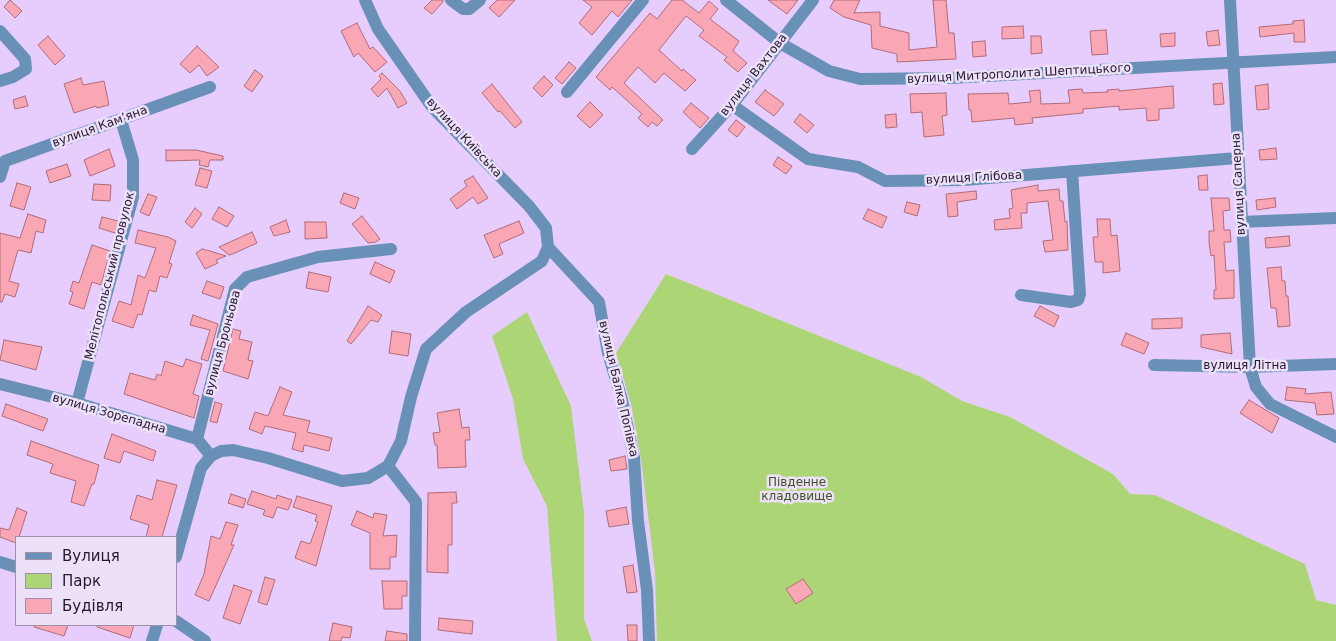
<!DOCTYPE html>
<html>
<head>
<meta charset="utf-8">
<style>
  body { margin:0 }
  #map { position:relative; width:1336px; height:641px; overflow:hidden; background:#e6cdfe; font-family:"DejaVu Sans",sans-serif }
  canvas { display:block }
  .legend { position:absolute; left:15px; top:536px; width:162px; height:90px; box-sizing:border-box; background:#ede0f9; border:1px solid #9d90a8; margin:0; padding:6px 9px; list-style:none; font-size:15px; color:#24182f }
  .legend li { display:flex; align-items:center; gap:10px; height:25px }
  .legend b { width:25px; border:1px solid #9d90a8 }
</style>
</head>
<body>
<div id="map">
<canvas width="1336" height="641"></canvas>
<ul class="legend">
<li><b style="height:6px;background:#6991b7"></b>Вулиця</li>
<li><b style="height:14px;background:#acd575"></b>Парк</li>
<li><b style="height:14px;background:#f9a7b5"></b>Будівля</li>
</ul>
</div>
<script>
const g = document.querySelector('canvas').getContext('2d');
g.lineJoin = 'round';
function fill(path, color) { g.fillStyle = color; g.fill(path, 'evenodd'); }
const shape = rows => new Path2D(rows.map(r => 'M' + r).join(''));
function trace(path, color, width, dash) { g.strokeStyle = color; g.lineWidth = width; g.lineCap = dash ? 'butt' : 'round'; g.setLineDash(dash || []); g.stroke(path); }
function write(font, color, halo, rows, align = 'center') {
  g.font = font + ' "DejaVu Sans",sans-serif'; g.lineWidth = 5; g.setLineDash([]); g.textBaseline = 'middle'; g.strokeStyle = halo; g.fillStyle = color; for (const [text, x, y, turn = 0] of rows) {
    g.save(); g.translate(x, y); g.rotate((+turn || 0) * Math.PI / 180); g.textAlign = isNaN(turn) ? turn : align; if (halo) g.strokeText(text, 0, 0); g.fillText(text, 0, 0); g.restore();
  }
}
fill(shape([
  [666,274,921,377,962,401,1010,417,1113,474,1130,494,1155,495,1305,564,1316,600,1336,605,1336,641,657,641,655,572,641,459,631,404,616,353],
  [527,312,571,406,584,513,584,619,592,641,557,641,547,506,523,459,513,399,492,336]
]), '#acd575');
const building = shape([
  [10,0,22,11,15,18,4,7,10,0],
  [432,0,443,0,443,2,432,14,424,8,432,0],
  [497,0,515,0,499,17,489,8,497,0],
  [583,0,632,0,618,17,612,11,592,35,579,23,592,7,583,0],
  [672,0,682,0,699,13,709,1,718,9,710,19,739,41,733,51,747,63,738,72,724,60,727,57,699,36,704,30,686,16,659,50,682,71,683,69,696,80,685,91,664,73,655,83,638,67,624,83,663,120,657,126,652,122,648,127,638,118,642,114,612,87,610,90,596,77,650,13,657,19,672,0],
  [768,0,798,0,787,14,768,0],
  [834,0,860,0,854,13,880,12,880,26,909,33,909,50,937,47,933,0,946,0,949,33,954,33,956,59,897,62,897,54,872,48,871,25,844,17,830,8,834,0],
  [1304,20,1305,42,1294,42,1294,33,1260,37,1259,27,1293,24,1293,21,1304,20],
  [357,23,370,49,373,47,387,62,375,72,358,53,354,57,341,31,357,23],
  [1023,26,1024,38,1002,39,1002,27,1023,26],
  [1106,30,1108,54,1092,55,1090,31,1106,30],
  [1218,30,1220,45,1208,46,1206,32,1218,30],
  [1175,33,1175,46,1161,47,1160,34,1175,33],
  [48,36,65,56,55,65,38,45,48,36],
  [1031,36,1041,36,1042,53,1031,54,1031,36],
  [985,41,986,56,973,57,972,42,985,41],
  [197,46,219,67,207,76,199,65,190,73,180,64,197,46],
  [569,62,576,68,562,84,555,78,569,62],
  [255,70,263,76,252,92,244,86,255,70],
  [382,73,400,91,407,103,398,108,387,88,378,97,371,89,381,79,379,76,382,73],
  [544,76,553,85,542,97,533,88,544,76],
  [81,78,83,85,104,81,109,105,97,108,96,106,74,113,64,84,81,78],
  [1222,83,1224,104,1214,105,1213,84,1222,83],
  [492,84,522,122,515,128,500,111,498,112,482,93,492,84],
  [1268,84,1269,109,1257,110,1255,86,1268,84],
  [1173,86,1174,108,1159,109,1159,120,1147,121,1146,108,1119,110,1119,106,1083,109,1083,113,1032,118,1033,123,1015,125,1014,118,972,122,971,110,969,110,968,94,1008,93,1009,104,1031,102,1029,91,1040,90,1041,104,1070,103,1068,90,1082,89,1083,93,1108,92,1107,90,1119,89,1119,91,1173,86],
  [765,90,784,104,774,116,755,102,765,90],
  [946,93,947,115,942,116,944,135,924,137,922,112,911,113,910,94,946,93],
  [25,96,28,106,15,109,13,100,25,96],
  [590,102,603,115,590,128,577,116,590,102],
  [691,103,709,118,700,128,683,112,691,103],
  [800,114,814,125,807,133,794,122,800,114],
  [896,114,897,127,886,128,885,115,896,114],
  [736,120,745,127,737,137,728,130,736,120],
  [1276,148,1277,159,1260,160,1259,150,1276,148],
  [109,149,115,166,90,176,84,160,109,149],
  [166,150,196,150,223,156,223,160,210,160,208,167,199,165,200,160,166,161,166,150],
  [778,157,792,166,786,174,773,165,778,157],
  [67,164,71,176,50,183,46,171,67,164],
  [200,168,212,171,207,188,195,185,200,168],
  [1207,175,1208,190,1199,190,1198,176,1207,175],
  [473,176,488,198,478,204,473,197,457,209,450,199,467,186,464,181,473,176],
  [17,183,31,187,24,210,10,206,17,183],
  [94,184,111,185,110,201,92,200,94,184],
  [1038,185,1038,191,1059,189,1060,201,1063,201,1065,222,1067,221,1068,250,1045,252,1043,241,1053,240,1048,201,1027,203,1027,213,1021,213,1022,228,995,230,994,220,1010,218,1009,209,1013,208,1011,190,1038,185],
  [976,191,977,199,957,202,958,216,948,217,946,194,976,191],
  [344,193,359,198,355,209,340,203,344,193],
  [148,194,157,197,149,216,140,212,148,194],
  [1211,198,1229,198,1230,210,1223,211,1224,230,1230,230,1231,242,1224,242,1226,271,1234,270,1234,298,1214,299,1214,290,1216,290,1214,255,1211,256,1209,243,1209,231,1214,231,1211,198],
  [1275,198,1276,207,1257,210,1256,200,1275,198],
  [907,202,920,205,917,216,904,212,907,202],
  [219,207,234,216,227,227,212,219,219,207],
  [195,208,202,214,192,228,185,222,195,208],
  [868,209,887,217,882,228,863,219,868,209],
  [28,214,46,220,43,233,36,231,31,253,18,250,9,281,19,284,15,297,5,294,2,302,0,302,0,233,20,238,28,214],
  [362,216,380,239,376,242,368,243,352,224,362,216],
  [102,217,118,221,115,233,99,228,102,217],
  [1097,219,1110,219,1111,236,1117,235,1120,271,1103,273,1103,262,1095,262,1093,237,1098,237,1097,219],
  [286,220,290,232,274,236,270,227,286,220],
  [519,221,524,233,499,244,503,254,494,258,484,235,519,221],
  [305,222,326,222,327,238,305,239,305,222],
  [138,230,168,237,176,241,169,263,172,264,167,278,160,276,156,292,149,290,142,315,138,314,133,328,112,321,119,301,131,305,138,275,145,278,156,248,135,243,138,230],
  [252,232,257,243,235,253,229,255,219,247,252,232],
  [1289,236,1290,246,1266,248,1265,238,1289,236],
  [92,245,110,251,101,285,92,282,84,309,69,304,73,292,70,291,73,281,79,283,92,245],
  [202,249,210,251,226,256,216,260,218,263,205,269,196,253,202,249],
  [375,262,395,271,390,283,370,274,375,262],
  [1281,267,1282,281,1285,281,1286,296,1288,296,1290,326,1278,327,1276,308,1271,308,1267,268,1281,267],
  [309,272,331,277,328,292,306,288,309,272],
  [207,281,224,287,220,299,202,293,207,281],
  [368,306,382,315,378,322,371,320,351,344,347,341,368,306],
  [1040,306,1059,316,1054,327,1034,316,1040,306],
  [193,315,218,324,208,361,201,359,210,330,190,325,193,315],
  [1182,318,1182,328,1152,329,1152,319,1182,318],
  [233,329,241,331,239,339,252,342,248,360,253,361,248,379,223,371,233,329],
  [392,331,411,334,408,356,389,353,392,331],
  [1126,333,1149,343,1144,354,1121,345,1126,333],
  [1230,333,1232,354,1201,347,1201,335,1230,333],
  [4,340,42,347,36,370,0,360,4,340],
  [186,359,202,364,193,394,199,396,194,418,124,394,130,373,155,380,157,374,161,376,165,361,183,367,186,359],
  [280,387,292,392,283,415,310,421,307,432,332,438,329,451,304,445,303,452,292,449,296,433,265,426,262,434,249,429,255,412,268,416,280,387],
  [1287,387,1306,389,1305,394,1331,392,1334,414,1317,415,1315,403,1285,400,1287,387],
  [1249,400,1279,418,1272,433,1240,413,1249,400],
  [215,402,222,404,217,423,210,421,215,402],
  [6,404,48,419,43,431,2,416,6,404],
  [459,409,462,428,469,427,470,440,465,440,466,467,438,468,437,445,435,445,433,433,440,432,437,413,459,409],
  [112,434,156,451,153,461,124,451,120,463,104,458,112,434],
  [31,441,99,465,94,484,92,484,84,506,71,502,76,481,50,473,53,464,27,455,31,441],
  [625,456,627,469,611,471,609,460,625,456],
  [157,480,177,485,162,537,146,537,149,525,130,519,137,495,152,500,157,480],
  [252,491,276,499,277,495,292,500,288,510,277,507,273,518,263,515,265,510,247,504,252,491],
  [456,492,457,503,452,503,452,545,448,545,448,573,427,572,428,493,456,492],
  [231,494,246,499,243,508,228,503,231,494],
  [297,496,332,506,316,566,295,558,301,541,310,544,318,522,315,521,317,515,293,507,297,496],
  [626,507,629,524,609,527,606,511,626,507],
  [17,508,27,512,19,537,16,537,16,543,0,537,0,528,9,530,17,508],
  [357,511,373,518,374,513,387,515,383,536,397,535,396,557,390,557,390,569,370,569,370,533,351,525,357,511],
  [226,522,238,525,231,545,234,545,209,601,195,595,204,574,211,536,220,539,226,522],
  [633,565,637,592,627,593,623,567,633,565],
  [265,577,275,580,267,605,258,602,265,577],
  [803,579,813,593,796,604,786,589,803,579],
  [382,581,407,581,407,596,402,596,402,609,384,609,382,581],
  [234,585,252,591,240,624,223,618,234,585],
  [439,618,473,621,472,634,438,630,439,618],
  [333,623,352,627,350,638,342,637,341,641,329,641,333,623],
  [34,625,68,625,64,636,34,627,34,625],
  [97,625,134,625,130,638,97,627,97,625],
  [627,625,637,625,637,641,628,641,627,625],
  [387,631,407,634,407,641,385,641,387,631]
]);
fill(building, '#f9a7b5');
trace(building, '#b16b78', 1);
trace(shape([
  [365,0,378,29,432,107,529,206,546,228,548,247,542,261,466,312,426,349,411,397,401,441,388,466],
  [451,0,463,9,469,9,480,0],
  [726,0,780,43,829,71,860,79,950,78,1336,57],
  [1230,0,1250,367,1256,387,1270,404,1336,437],
  [0,31,25,59,26,69,13,77,0,81],
  [567,92,643,0],
  [732,105,808,159,858,167,885,181,964,180,1237,158],
  [692,149,732,105,813,0],
  [0,177,5,161,210,87],
  [1241,222,1336,218],
  [548,247,599,302,608,353,622,400,634,458,638,521,647,590,649,641],
  [1021,295,1071,302,1078,300,1080,294,1072,171],
  [1154,365,1250,367,1336,364],
  [0,384,77,403,197,439,211,456],
  [77,403,133,197,133,160,121,120],
  [197,439,235,289,247,277,318,257,391,249],
  [388,466,416,502,415,641],
  [176,557,201,468,211,456,221,451,233,450,268,458,342,481,368,478,388,466],
  [0,562,16,567],
  [176,621,205,641],
  [152,641,157,625]
]), '#6991b7', 12);
write('12px', '#24182f', '#ede0f9', [
  ["вулиця Митрополита Шептицького",1019,74,-3],
  ["вулиця Вахтова",754,75,-52],
  ["вулиця Кам’яна",100,127,-20],
  ["вулиця Київська",464,138,47],
  ["вулиця Глібова",974,178,-3],
  ["вулиця Саперна",1239,184,-93],
  ["Мелітопольський провулок",110,276,-76],
  ["вулиця Броньова",223,343,-75],
  ["вулиця Літна",1245,366],
  ["вулиця Балка Попівка",618,389,77],
  ["вулиця Зорепадна",109,414,16]
]);
write('12px', '#3e5222', '#ede0f9', [
  ["Південне",797,483],
  ["кладовище",797,497]
]);
</script>
</body>
</html>
